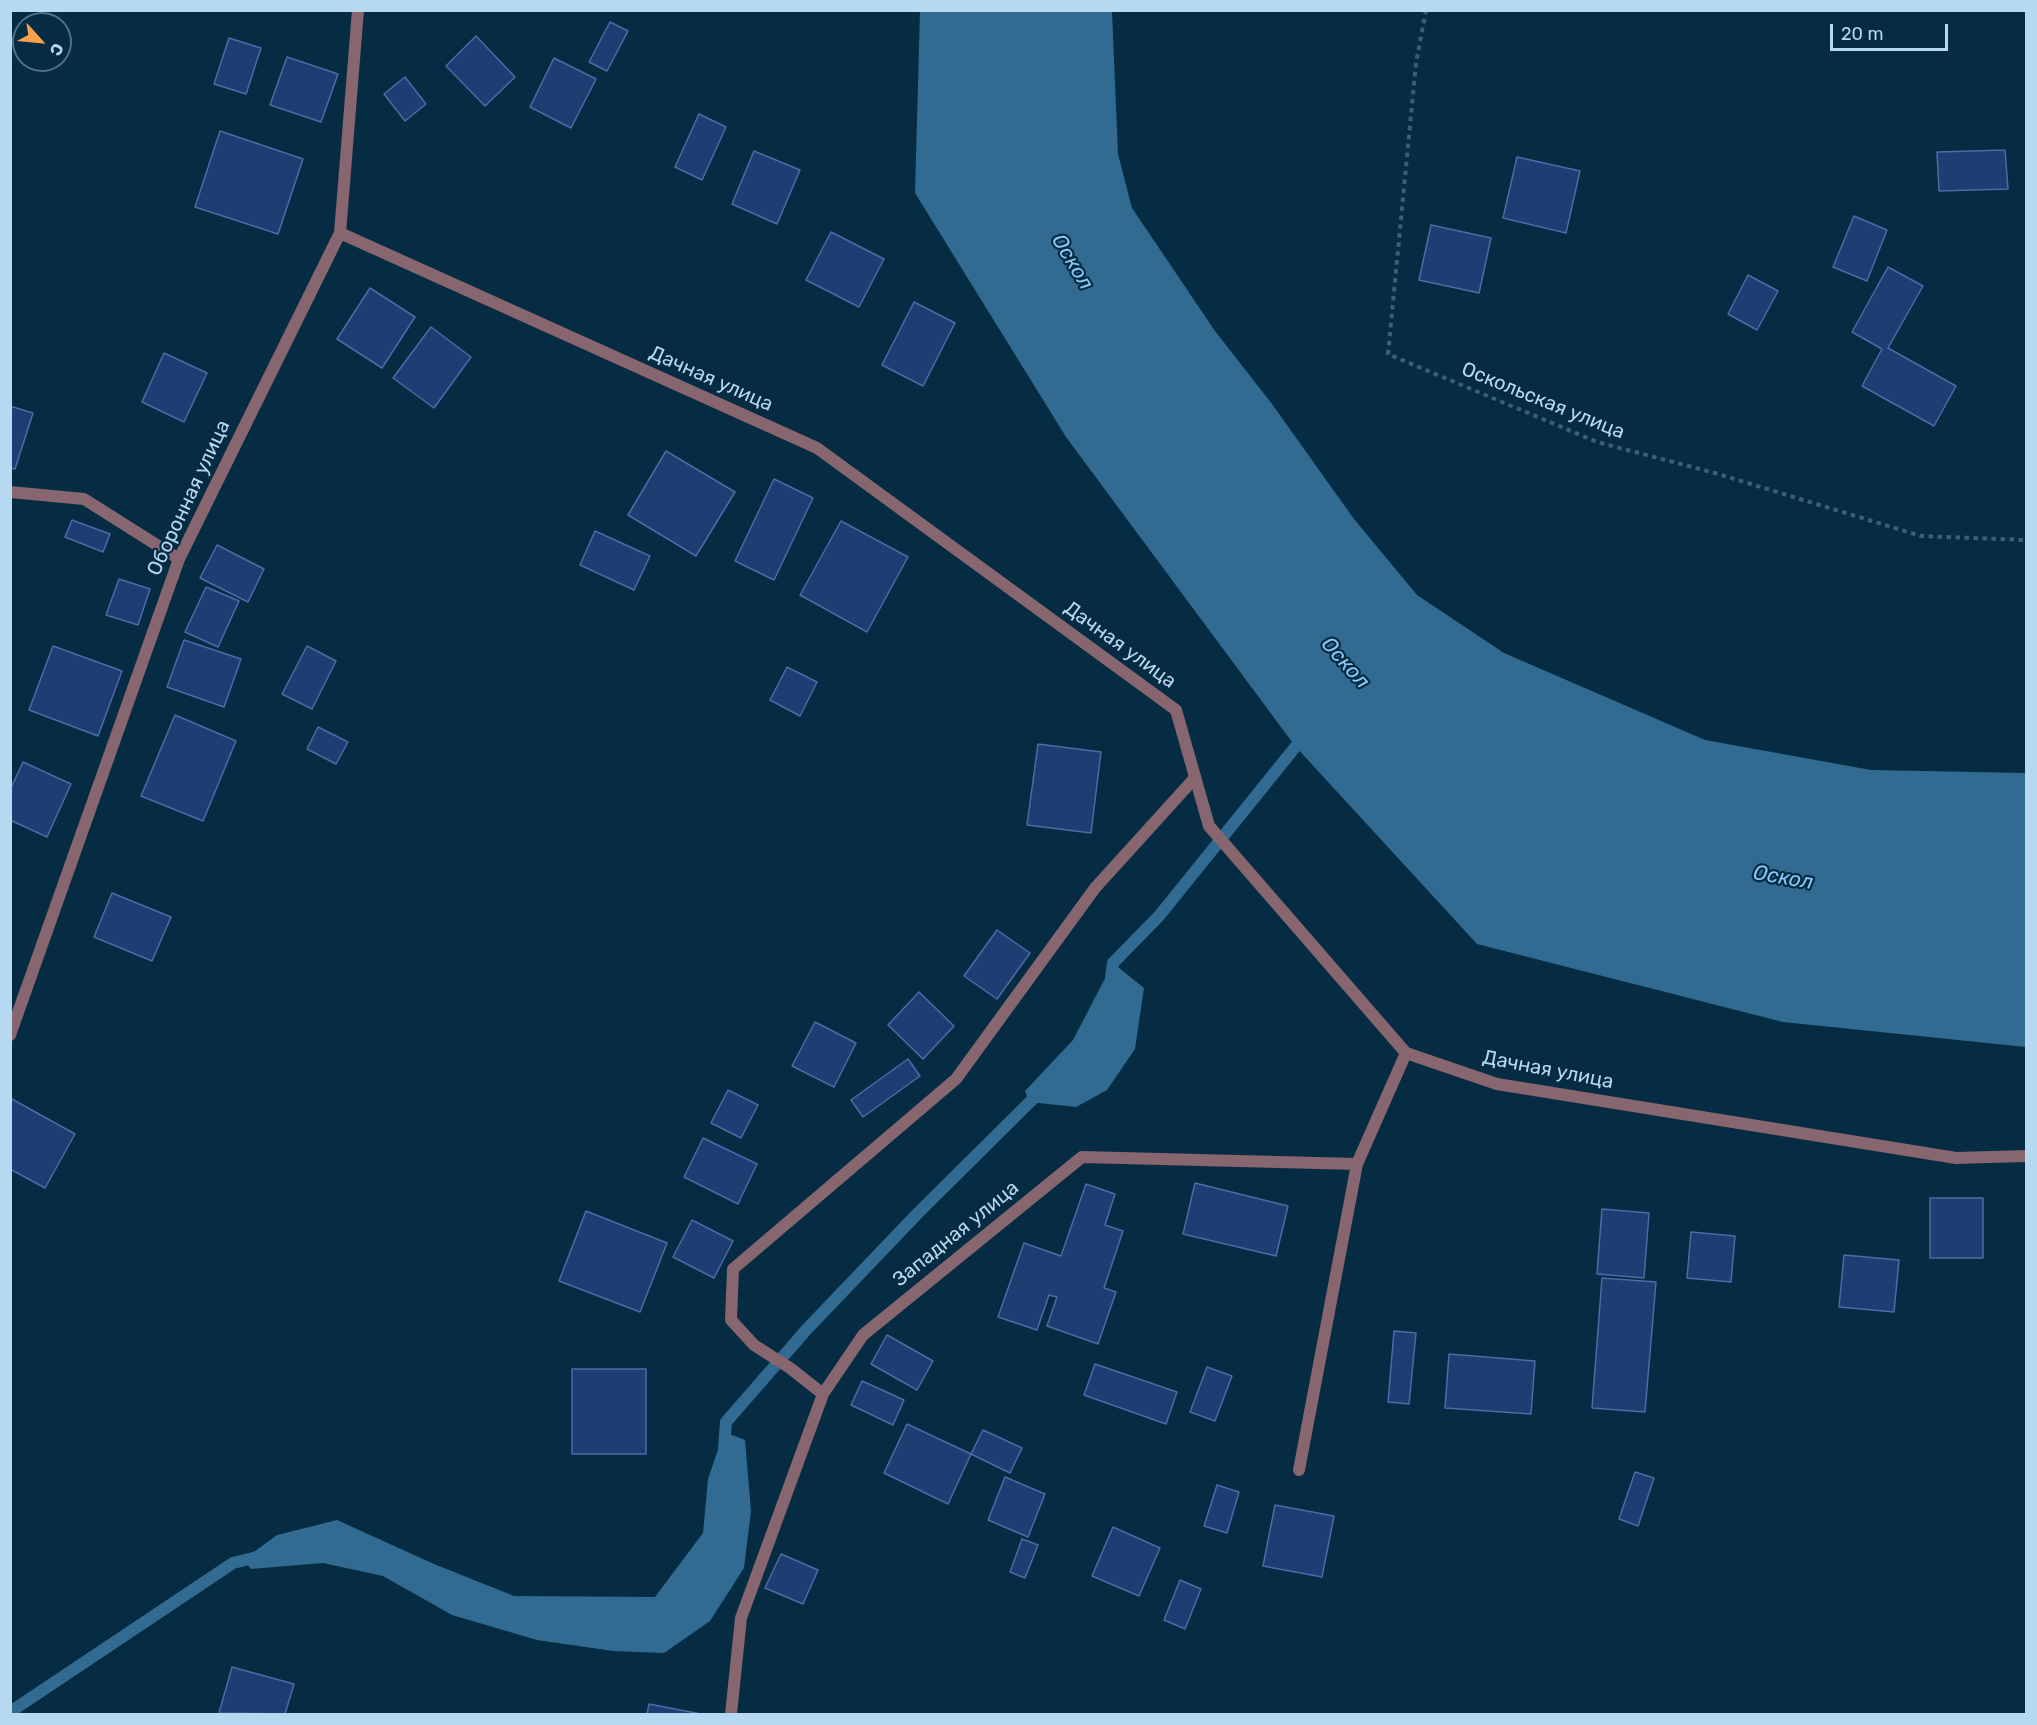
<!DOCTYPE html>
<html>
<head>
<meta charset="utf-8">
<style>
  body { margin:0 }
  #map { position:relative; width:2037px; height:1725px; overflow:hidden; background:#052c43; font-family:Rubik,sans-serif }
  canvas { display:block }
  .frame { position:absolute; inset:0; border:12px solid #b6d8f0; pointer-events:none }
  .north { position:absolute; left:12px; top:12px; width:60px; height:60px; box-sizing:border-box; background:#052c43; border:2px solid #4c7188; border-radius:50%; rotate:117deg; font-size:16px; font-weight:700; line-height:24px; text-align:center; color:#b6d8f0 }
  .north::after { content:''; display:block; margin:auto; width:21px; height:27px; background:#f9a04d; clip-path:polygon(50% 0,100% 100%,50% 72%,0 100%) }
  .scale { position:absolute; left:1830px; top:24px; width:118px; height:27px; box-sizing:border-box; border:3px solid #b6d8f0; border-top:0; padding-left:8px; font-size:18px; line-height:21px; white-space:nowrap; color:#b6d8f0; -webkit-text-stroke:4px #052c43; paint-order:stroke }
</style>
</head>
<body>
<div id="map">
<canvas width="2037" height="1725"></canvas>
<div class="frame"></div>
<div class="north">С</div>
<div class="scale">20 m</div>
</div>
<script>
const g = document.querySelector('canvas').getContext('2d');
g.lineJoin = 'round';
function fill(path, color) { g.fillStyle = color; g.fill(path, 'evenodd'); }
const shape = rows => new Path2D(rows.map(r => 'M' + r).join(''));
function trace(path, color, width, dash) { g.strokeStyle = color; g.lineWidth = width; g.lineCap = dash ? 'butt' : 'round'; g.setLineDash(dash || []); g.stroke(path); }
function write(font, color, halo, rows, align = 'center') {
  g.font = font + ' Rubik,sans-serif'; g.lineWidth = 4.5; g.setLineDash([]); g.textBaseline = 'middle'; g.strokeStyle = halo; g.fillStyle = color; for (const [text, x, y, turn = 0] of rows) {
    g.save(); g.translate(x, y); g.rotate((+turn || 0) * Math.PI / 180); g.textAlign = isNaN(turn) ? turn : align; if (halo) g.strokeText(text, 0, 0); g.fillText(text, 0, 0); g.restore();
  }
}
fill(shape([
  [920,11,1112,11,1118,154,1132,208,1215,331,1272,404,1354,519,1417,595,1504,653,1705,740,1871,770,2026,773,2026,1047,1783,1022,1477,944,1295,746,1066,437,915,193],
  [1113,963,1144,988,1135,1049,1107,1090,1076,1107,1029,1102,1025,1091,1073,1040],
  [724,1432,745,1440,751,1511,744,1568,710,1621,664,1653,613,1651,537,1640,452,1615,383,1576,323,1563,251,1569,243,1560,277,1535,337,1520,434,1564,514,1596,655,1597,703,1533,708,1479]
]), '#326b91');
trace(shape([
  [1111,977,1113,963,1159,916,1305,735],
  [724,1448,726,1422,807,1329,918,1213,1041,1091],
  [10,1712,233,1563,257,1557]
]), '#326b91', 12);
const building = shape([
  [610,22,628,31,607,71,589,62,610,22],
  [476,36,515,77,485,106,446,66,476,36],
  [229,38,261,48,246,94,214,84,229,38],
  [287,57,338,74,321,122,270,105,287,57],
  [554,58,596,79,571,128,530,107,554,58],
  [405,77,426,104,405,121,384,94,405,77],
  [699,114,726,127,702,180,675,167,699,114],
  [220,131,303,159,278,234,195,207,220,131],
  [2005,150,2008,189,1939,191,1937,152,2005,150],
  [754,151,800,170,777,224,732,204,754,151],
  [1517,157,1580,171,1566,233,1503,218,1517,157],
  [1854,216,1887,230,1867,281,1833,267,1854,216],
  [1431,225,1491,238,1479,293,1419,280,1431,225],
  [831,232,884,259,859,307,806,280,831,232],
  [1888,267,1923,286,1888,348,1956,386,1934,426,1862,386,1882,349,1852,332,1888,267],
  [1748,275,1778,291,1757,330,1728,314,1748,275],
  [370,288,415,317,382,368,337,339,370,288],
  [914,302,955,323,923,386,882,365,914,302],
  [431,327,471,357,434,408,393,378,431,327],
  [164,353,207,373,184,422,142,402,164,353],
  [10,406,33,413,15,469,10,468,10,406],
  [666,451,735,492,696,556,628,515,666,451],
  [774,479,813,498,774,580,735,561,774,479],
  [72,520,110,534,103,552,65,537,72,520],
  [841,521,908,557,867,632,800,595,841,521],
  [595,531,650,556,634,590,580,565,595,531],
  [217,545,264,569,248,602,200,578,217,545],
  [119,579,150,589,138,625,106,615,119,579],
  [206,587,239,601,218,647,185,632,206,587],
  [184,640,241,659,224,707,167,687,184,640],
  [53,646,122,671,98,736,29,710,53,646],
  [307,646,336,661,312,709,282,694,307,646],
  [787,667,817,682,800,716,770,700,787,667],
  [175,715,236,741,203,821,141,796,175,715],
  [318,727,348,742,336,764,307,749,318,727],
  [1038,744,1101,752,1091,833,1027,825,1038,744],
  [23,762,71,784,47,837,10,820,10,790,23,762],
  [112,893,171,917,152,961,94,937,112,893],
  [997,930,1030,953,997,999,964,976,997,930],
  [919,992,954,1026,923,1059,888,1025,919,992],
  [815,1022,856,1043,834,1087,792,1066,815,1022],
  [908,1059,920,1076,863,1117,851,1100,908,1059],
  [728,1090,758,1105,741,1138,711,1123,728,1090],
  [10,1098,75,1134,45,1188,10,1169,10,1098],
  [703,1138,757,1164,738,1204,684,1177,703,1138],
  [1195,1183,1288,1206,1276,1256,1183,1234,1195,1183],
  [1086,1184,1115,1194,1105,1225,1123,1231,1104,1288,1116,1292,1098,1344,1047,1326,1057,1297,1049,1295,1037,1330,998,1317,1024,1243,1061,1256,1086,1184],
  [1930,1198,1983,1198,1983,1258,1930,1258,1930,1198],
  [1602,1209,1649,1213,1644,1278,1597,1274,1602,1209],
  [586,1211,667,1243,640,1312,559,1281,586,1211],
  [692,1220,733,1241,714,1278,673,1257,692,1220],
  [1691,1232,1735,1236,1731,1282,1687,1278,1691,1232],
  [1844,1255,1899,1260,1894,1312,1839,1307,1844,1255],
  [1602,1278,1656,1282,1645,1412,1592,1408,1602,1278],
  [1394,1331,1416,1333,1409,1404,1388,1402,1394,1331],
  [887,1335,933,1361,917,1390,871,1364,887,1335],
  [1449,1354,1535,1361,1531,1414,1445,1408,1449,1354],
  [1095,1364,1177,1392,1166,1424,1084,1395,1095,1364],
  [1207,1367,1232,1376,1215,1421,1190,1412,1207,1367],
  [572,1369,646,1369,646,1454,572,1454,572,1369],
  [862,1381,904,1400,893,1425,851,1405,862,1381],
  [907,1424,971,1454,948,1504,884,1473,907,1424],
  [983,1430,1022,1448,1010,1473,971,1454,983,1430],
  [1635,1472,1654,1478,1638,1526,1619,1519,1635,1472],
  [1005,1477,1045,1494,1028,1537,988,1520,1005,1477],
  [1217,1485,1239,1492,1227,1533,1204,1526,1217,1485],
  [1275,1505,1334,1516,1322,1577,1263,1566,1275,1505],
  [1113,1527,1160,1548,1139,1596,1092,1576,1113,1527],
  [1022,1539,1038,1545,1025,1578,1010,1572,1022,1539],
  [781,1554,818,1570,803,1604,765,1588,781,1554],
  [1180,1580,1201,1589,1185,1629,1164,1620,1180,1580],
  [232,1667,294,1684,285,1714,219,1713,232,1667],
  [649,1704,701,1714,647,1714,649,1704]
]);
fill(building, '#1e3d72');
trace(building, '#4b6ca6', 1.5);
trace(shape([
  [1426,10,1416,63,1388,354,1597,442,1715,473,1921,536,2026,540]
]), '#3a6077', 4, [4.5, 4.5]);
trace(shape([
  [823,1394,790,1368,754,1345,731,1320,733,1269,956,1079,1095,888,1193,780],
  [1299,1470,1357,1164],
  [731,1714,741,1618,823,1394,863,1335,1082,1157,1357,1164,1406,1053]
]), '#87666f', 12);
trace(shape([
  [340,233,817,448,1176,710,1209,826,1406,1053,1497,1084,1956,1158,2026,1156],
  [10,492,84,499,179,559],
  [10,1035,179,559,340,233,358,10]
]), '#87666f', 12);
write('20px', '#b6d8f0', '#052c43', [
  ["Дачная улица",711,379,24],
  ["Оскольская улица",1543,401,22],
  ["Оборонная улица",189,498,-65],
  ["Дачная улица",1120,645,36],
  ["Дачная улица",1548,1070,11],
  ["Западная улица",956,1234,-39]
]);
write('italic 21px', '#8ac9f7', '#052c43', [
  ["Оскол",1072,262,59],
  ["Оскол",1345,663,48],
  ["Оскол",1783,878,10]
]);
</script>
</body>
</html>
